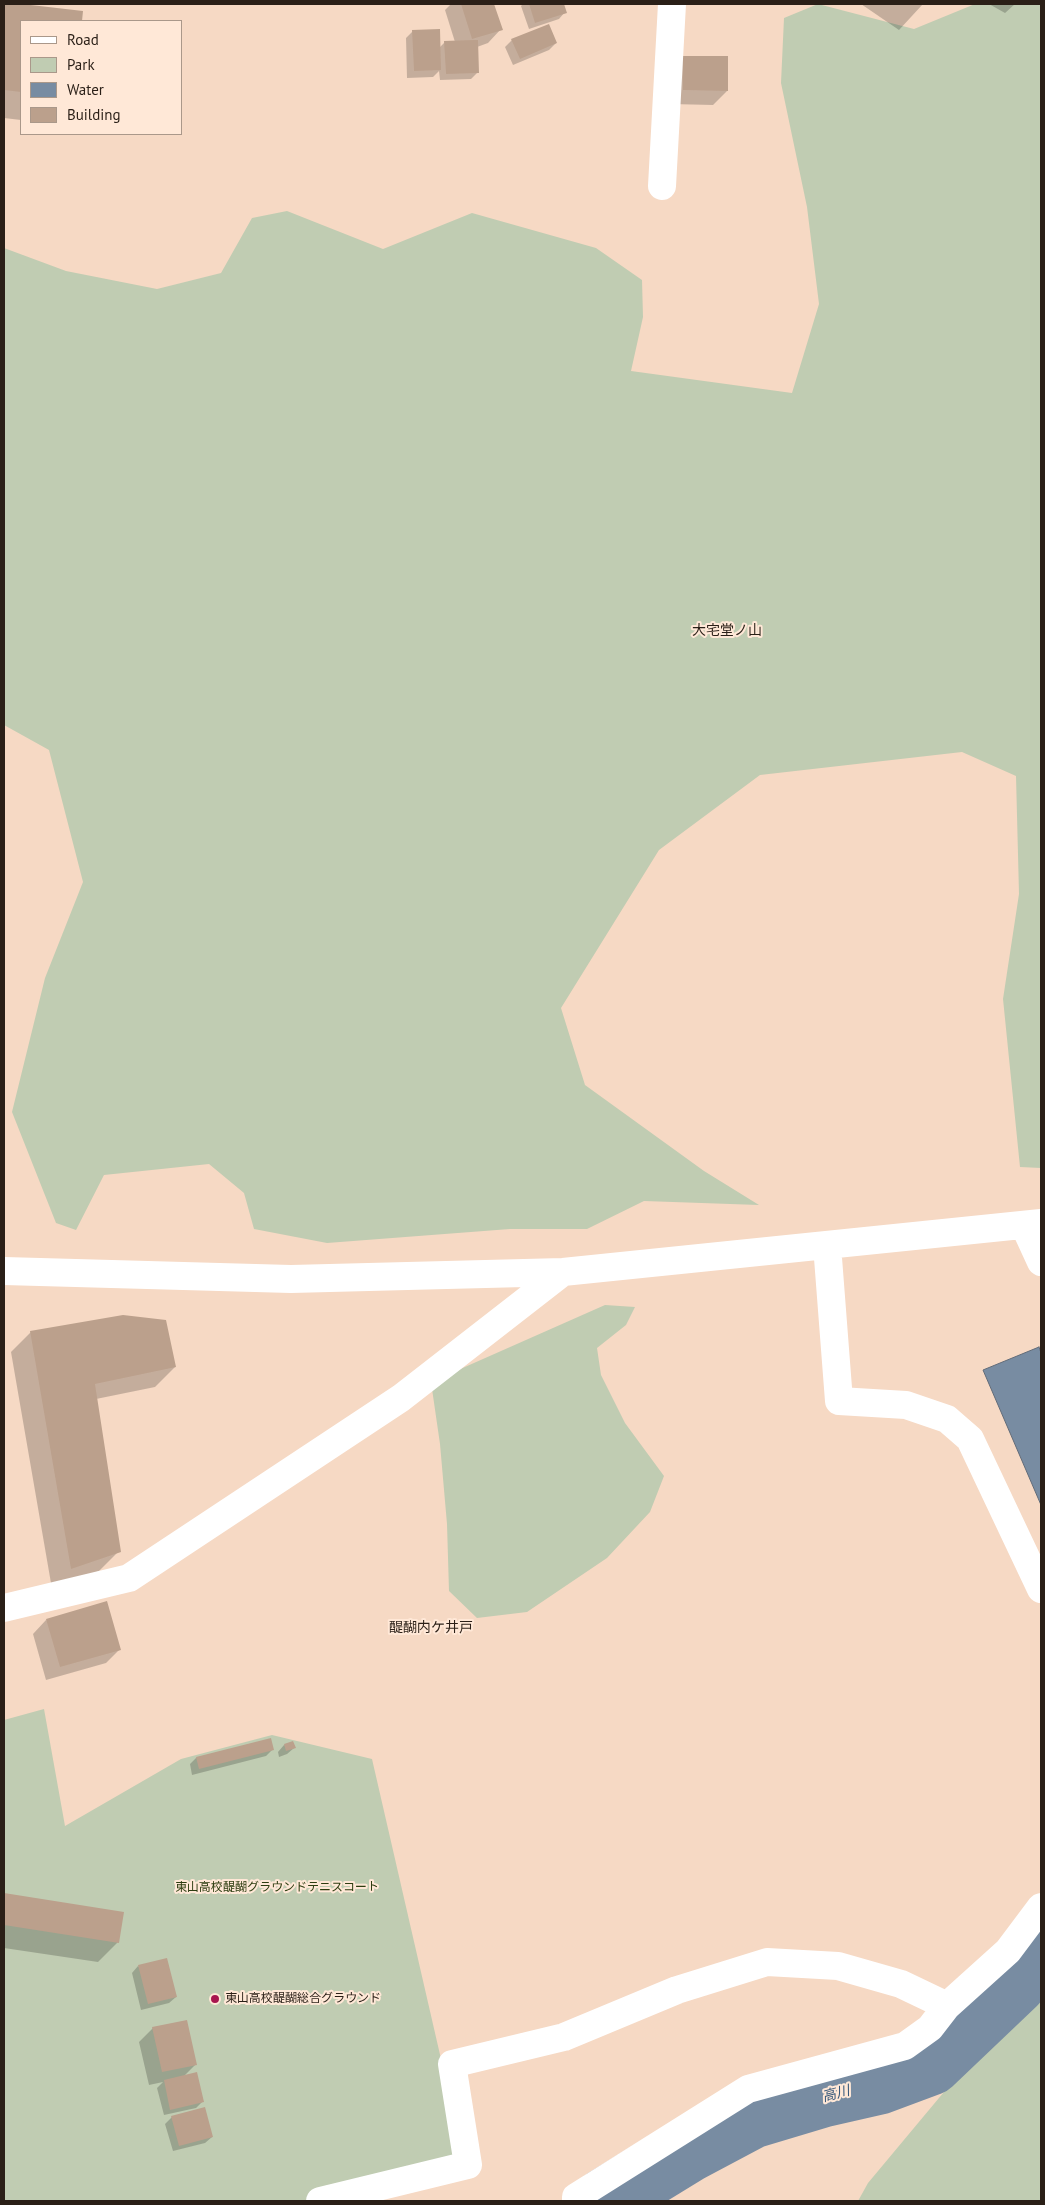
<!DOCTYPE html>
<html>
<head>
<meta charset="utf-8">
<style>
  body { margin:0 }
  #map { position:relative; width:1045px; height:2205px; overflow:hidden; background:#f6d9c4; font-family:"PT Sans",sans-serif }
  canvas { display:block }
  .frame { position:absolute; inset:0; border:5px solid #2a1f17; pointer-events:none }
  .legend { position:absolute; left:20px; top:20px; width:162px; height:115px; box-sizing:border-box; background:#ffe8d7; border:1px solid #aa988a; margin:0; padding:6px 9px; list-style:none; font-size:15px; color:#2a1f17 }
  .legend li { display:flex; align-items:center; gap:10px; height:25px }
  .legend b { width:25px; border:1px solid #aa988a }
</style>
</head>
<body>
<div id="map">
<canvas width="1045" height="2205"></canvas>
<div class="frame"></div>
<ul class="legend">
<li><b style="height:6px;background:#fff"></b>Road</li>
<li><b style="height:14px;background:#c0ccb2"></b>Park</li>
<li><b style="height:14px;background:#788ca2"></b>Water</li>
<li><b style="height:14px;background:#bba08c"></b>Building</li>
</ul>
</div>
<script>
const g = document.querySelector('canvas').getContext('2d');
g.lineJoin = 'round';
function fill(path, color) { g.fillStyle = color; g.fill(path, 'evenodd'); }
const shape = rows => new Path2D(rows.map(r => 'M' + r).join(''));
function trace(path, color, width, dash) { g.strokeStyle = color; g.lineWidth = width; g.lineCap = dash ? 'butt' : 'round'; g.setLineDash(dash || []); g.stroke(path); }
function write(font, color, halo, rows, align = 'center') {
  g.font = font + ' "PT Sans","Noto Sans JP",sans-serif'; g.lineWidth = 4; g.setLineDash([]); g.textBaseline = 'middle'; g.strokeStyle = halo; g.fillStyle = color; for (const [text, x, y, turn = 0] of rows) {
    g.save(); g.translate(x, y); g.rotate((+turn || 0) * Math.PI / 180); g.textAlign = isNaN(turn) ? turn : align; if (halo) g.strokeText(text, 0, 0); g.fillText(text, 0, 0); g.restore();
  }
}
fill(shape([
  [818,4,914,29,975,4,1041,4,1041,1168,1020,1167,1003,999,1019,894,1016,776,962,752,760,775,659,850,561,1008,585,1085,704,1171,759,1205,644,1201,587,1229,510,1229,327,1243,254,1229,244,1193,209,1164,104,1175,76,1230,56,1223,12,1112,45,978,83,882,49,750,4,725,4,248,66,271,157,289,221,273,252,218,287,211,383,249,472,213,596,248,642,280,643,317,631,371,792,393,819,304,807,207,781,83,784,18],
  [605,1305,635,1307,626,1325,597,1348,601,1375,625,1423,664,1476,650,1512,607,1558,527,1612,477,1618,449,1591,447,1524,440,1444,431,1382],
  [44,1709,65,1826,181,1759,272,1735,372,1759,467,2172,338,2201,4,2201,4,1720],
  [1041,1985,1041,2201,858,2201,868,2183,989,2038]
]), '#c0ccb2');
const water = shape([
  [1039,1347,1041,1353,1041,1505,983,1370,1039,1347]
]);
fill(water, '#788ca2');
trace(water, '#616b78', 1);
fill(shape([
  [4,4,82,12,80,21,21,21,21,120,4,118],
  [451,4,493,4,501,29,488,43,477,47,478,72,471,79,440,80,439,71,433,77,407,78,406,38,413,31,439,48,445,42,455,42,445,10],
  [523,4,563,4,565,12,559,19,529,29,521,6],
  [861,4,923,4,899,30],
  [989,4,1015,4,1005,13],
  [512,40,556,43,549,50,513,65,505,47],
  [684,57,727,91,713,105,670,104,670,71],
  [31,1332,175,1367,155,1387,96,1399,119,1551,99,1571,52,1589,11,1352],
  [46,1620,120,1649,106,1663,46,1680,33,1634],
  [284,1745,294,1748,287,1754,279,1757,278,1752],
  [273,1749,266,1756,192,1775,190,1764,196,1758],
  [4,1894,122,1913,118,1942,98,1962,4,1948],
  [138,1966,176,1997,169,2003,141,2010,132,1973],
  [153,2028,196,2064,183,2077,203,2101,196,2108,164,2115,157,2088,163,2082,149,2085,139,2042],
  [172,2117,212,2137,205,2143,173,2151,165,2124]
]), '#0003');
trace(shape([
  [605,2201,688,2150,752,2116,822,2095,879,2082,930,2063,1014,1983,1041,1951]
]), '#788ca2', 65);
fill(shape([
  [4,4,22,4,83,11,82,21,21,21,21,92,4,90],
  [461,4,494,4,503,30,472,39],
  [529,4,564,4,567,13,535,23],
  [549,24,557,43,520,59,511,39],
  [440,29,441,70,414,71,412,30],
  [473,40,478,40,479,73,446,74,444,41],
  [683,56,728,56,728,91,683,90],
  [123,1315,166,1320,176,1367,95,1384,121,1552,71,1569,30,1331],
  [107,1601,121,1650,60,1667,46,1619],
  [271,1738,274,1750,199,1769,196,1757],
  [293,1741,296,1748,286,1751,284,1744],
  [4,1893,124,1912,119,1943,4,1925],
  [167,1958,177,1997,148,2004,138,1965],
  [187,2020,197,2065,162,2072,152,2027],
  [197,2072,204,2102,170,2110,164,2080],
  [205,2107,213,2137,179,2146,171,2116]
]), '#bba08c');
trace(shape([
  [662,186,672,4],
  [1024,1225,1041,1262],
  [827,1245,839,1401,906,1405,947,1419,970,1439,1041,1589],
  [4,1271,291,1279,563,1272,1041,1223],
  [4,1608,129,1578,401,1398,563,1272],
  [320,2201,468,2165,452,2064,564,2037,677,1990,767,1962,838,1966,901,1984,947,2006],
  [576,2201,576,2197,748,2089,905,2046,930,2028,947,2006,1008,1951,1041,1907]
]), '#fff', 28);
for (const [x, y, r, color] of [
  [215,1999,5,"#a8154f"]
]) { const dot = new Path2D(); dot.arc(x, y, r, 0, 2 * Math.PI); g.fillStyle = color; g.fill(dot); trace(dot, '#ffe8d7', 2); }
write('12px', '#2d3d10', '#ffe8d7', [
  ["東山高校醍醐グラウンドテニスコート",277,1888]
]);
write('12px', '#2a1f17', '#ffe8d7', [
  ["東山高校醍醐総合グラウンド",225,1999]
], 'left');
write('14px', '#2a1f17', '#ffe8d7', [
  ["大宅堂ノ山",727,631],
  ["醍醐内ケ井戸",431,1628]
]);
write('italic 14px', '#345679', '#ffe8d7', [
  ["高川",836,2094,-15]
]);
</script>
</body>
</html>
